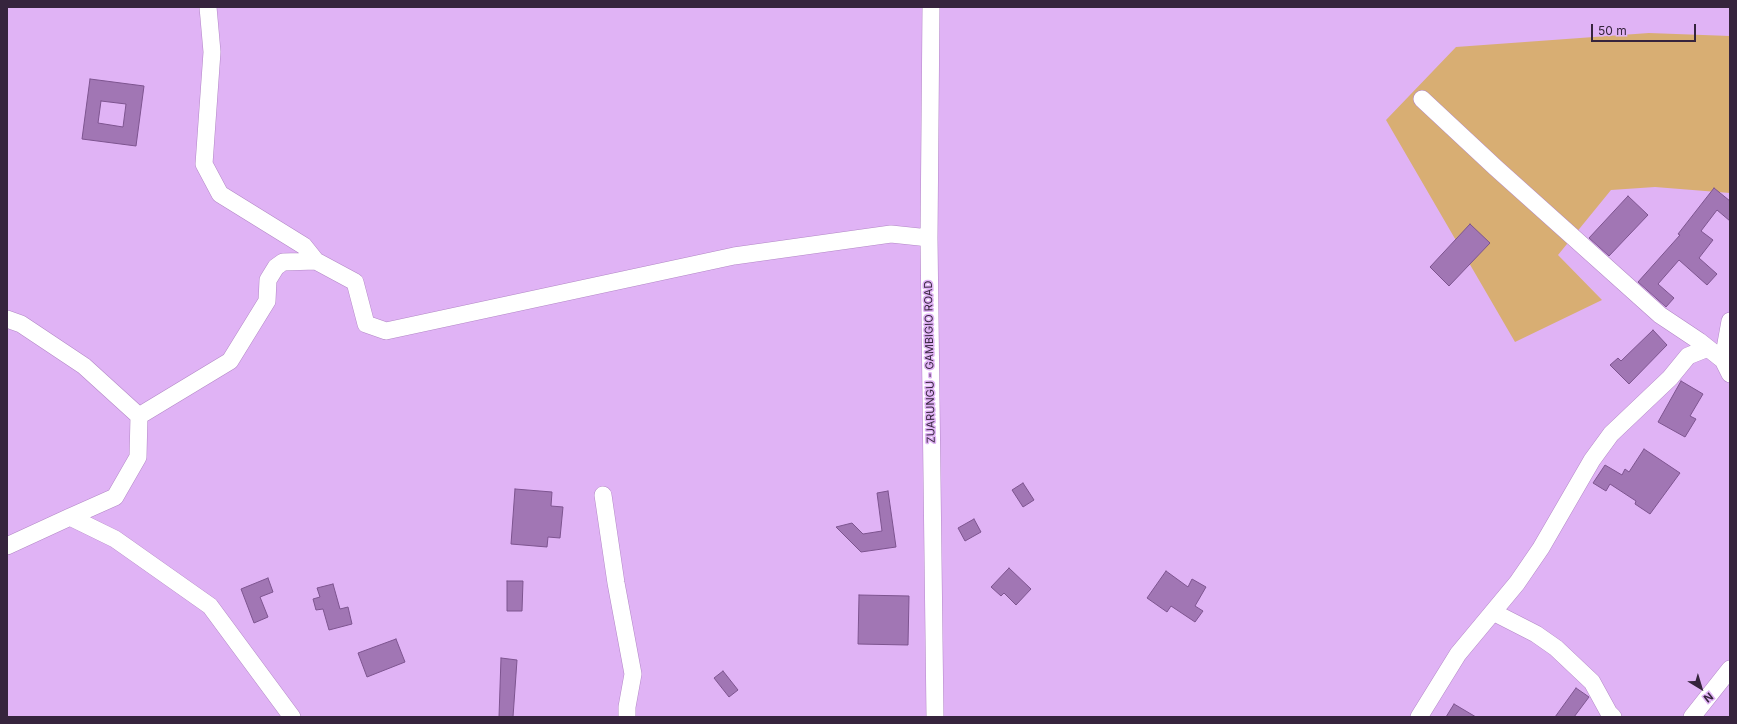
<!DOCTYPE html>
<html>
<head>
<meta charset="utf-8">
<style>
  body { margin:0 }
  #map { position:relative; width:1737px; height:724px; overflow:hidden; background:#e0b3f5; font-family:Inter,sans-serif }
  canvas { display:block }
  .frame { position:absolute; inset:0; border:8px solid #36243d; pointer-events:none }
  .north { position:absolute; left:1681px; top:668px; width:40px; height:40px; -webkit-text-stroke:3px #e0b3f5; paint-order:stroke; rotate:142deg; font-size:11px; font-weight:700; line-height:16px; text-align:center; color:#36243d }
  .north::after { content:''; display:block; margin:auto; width:14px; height:18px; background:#36243d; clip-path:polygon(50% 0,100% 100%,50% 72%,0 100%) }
  .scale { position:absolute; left:1591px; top:24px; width:105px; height:18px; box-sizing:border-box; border:2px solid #36243d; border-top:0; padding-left:5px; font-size:12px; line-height:14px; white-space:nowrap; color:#36243d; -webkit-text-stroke:3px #e0b3f5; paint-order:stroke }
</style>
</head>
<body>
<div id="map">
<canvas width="1737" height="724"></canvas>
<div class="frame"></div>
<div class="north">N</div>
<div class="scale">50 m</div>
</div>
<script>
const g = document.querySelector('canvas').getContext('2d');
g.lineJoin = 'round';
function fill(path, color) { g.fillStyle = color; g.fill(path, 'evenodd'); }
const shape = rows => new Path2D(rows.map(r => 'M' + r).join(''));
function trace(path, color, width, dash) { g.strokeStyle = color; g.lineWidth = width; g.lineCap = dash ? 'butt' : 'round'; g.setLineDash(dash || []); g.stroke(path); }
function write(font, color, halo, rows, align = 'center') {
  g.font = font + ' Inter,sans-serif'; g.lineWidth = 3; g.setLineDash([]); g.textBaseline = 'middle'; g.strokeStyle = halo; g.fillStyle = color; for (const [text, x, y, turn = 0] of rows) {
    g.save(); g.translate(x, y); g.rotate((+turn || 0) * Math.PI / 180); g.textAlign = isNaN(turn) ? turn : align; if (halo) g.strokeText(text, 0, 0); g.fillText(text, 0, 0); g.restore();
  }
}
fill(shape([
  [1649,33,1730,36,1730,193,1655,187,1611,190,1558,255,1602,300,1515,342,1386,120,1456,47]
]), '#d8ae73');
const building = shape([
  [90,79,144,86,136,146,82,139,90,79],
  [101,101,126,104,123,127,98,123,101,101],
  [1714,188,1730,201,1730,221,1717,210,1701,231,1713,240,1699,258,1717,274,1707,285,1679,260,1658,284,1674,298,1666,307,1638,282,1680,235,1678,234,1714,188],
  [1628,196,1648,215,1609,256,1589,238,1628,196],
  [1470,224,1490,243,1449,286,1430,267,1470,224],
  [1653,330,1667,345,1629,384,1610,365,1618,358,1621,361,1653,330],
  [1681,381,1703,394,1690,416,1696,419,1685,437,1658,422,1681,381],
  [1644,449,1680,473,1650,514,1635,504,1636,501,1610,484,1606,491,1593,483,1605,465,1622,475,1625,469,1629,472,1644,449],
  [1023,483,1034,500,1023,507,1012,490,1023,483],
  [515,489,552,492,551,506,563,507,560,538,548,537,547,547,511,544,515,489],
  [888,491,896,547,861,552,836,527,852,523,863,534,882,531,877,493,888,491],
  [974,519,981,532,965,541,958,528,974,519],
  [1009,568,1031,589,1016,605,1004,593,1001,596,991,587,1009,568],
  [1166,571,1188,587,1192,579,1206,587,1195,606,1203,611,1195,622,1171,606,1167,612,1147,598,1166,571],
  [268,578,273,592,260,597,268,617,254,623,241,589,268,578],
  [507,581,523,581,522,611,507,611,507,581],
  [333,584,340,609,348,607,352,624,329,630,323,609,316,610,313,599,320,597,317,588,333,584],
  [859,595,909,596,908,645,858,644,859,595],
  [396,639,405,662,367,677,358,653,396,639],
  [501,658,517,660,513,717,499,717,501,658],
  [723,671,738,690,729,697,714,678,723,671],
  [1576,688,1589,697,1574,717,1555,717,1576,688],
  [1454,704,1476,717,1446,717,1454,704]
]);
fill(building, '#a176b4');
trace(building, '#7d548f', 1);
const minor = shape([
  [208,7,212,52,204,164,220,194,304,246,316,261],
  [931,7,929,238,935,717],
  [1422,99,1496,168,1660,315,1699,341,1723,360,1730,374],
  [7,319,21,324,84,366,139,416,138,457,115,497,70,517],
  [1723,360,1730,321],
  [139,416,230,361,267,301,268,280,276,267,283,262,316,261,355,282,366,324,386,331,734,256,891,234,929,238],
  [603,495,616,583,633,674,627,707,627,717],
  [7,546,70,517,115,539,210,606,292,717],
  [1493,612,1536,634,1556,648,1592,682,1609,713,1613,717],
  [1419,717,1458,654,1517,583,1541,548,1592,460,1611,434,1670,378,1688,356,1708,348],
  [1692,717,1730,669]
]);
trace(minor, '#b287c6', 18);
trace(minor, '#fff', 17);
write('11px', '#36243d', '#e0b3f5', [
  ["ZUARUNGU - GAMBIGIO ROAD",930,362,-91]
]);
</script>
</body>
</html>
